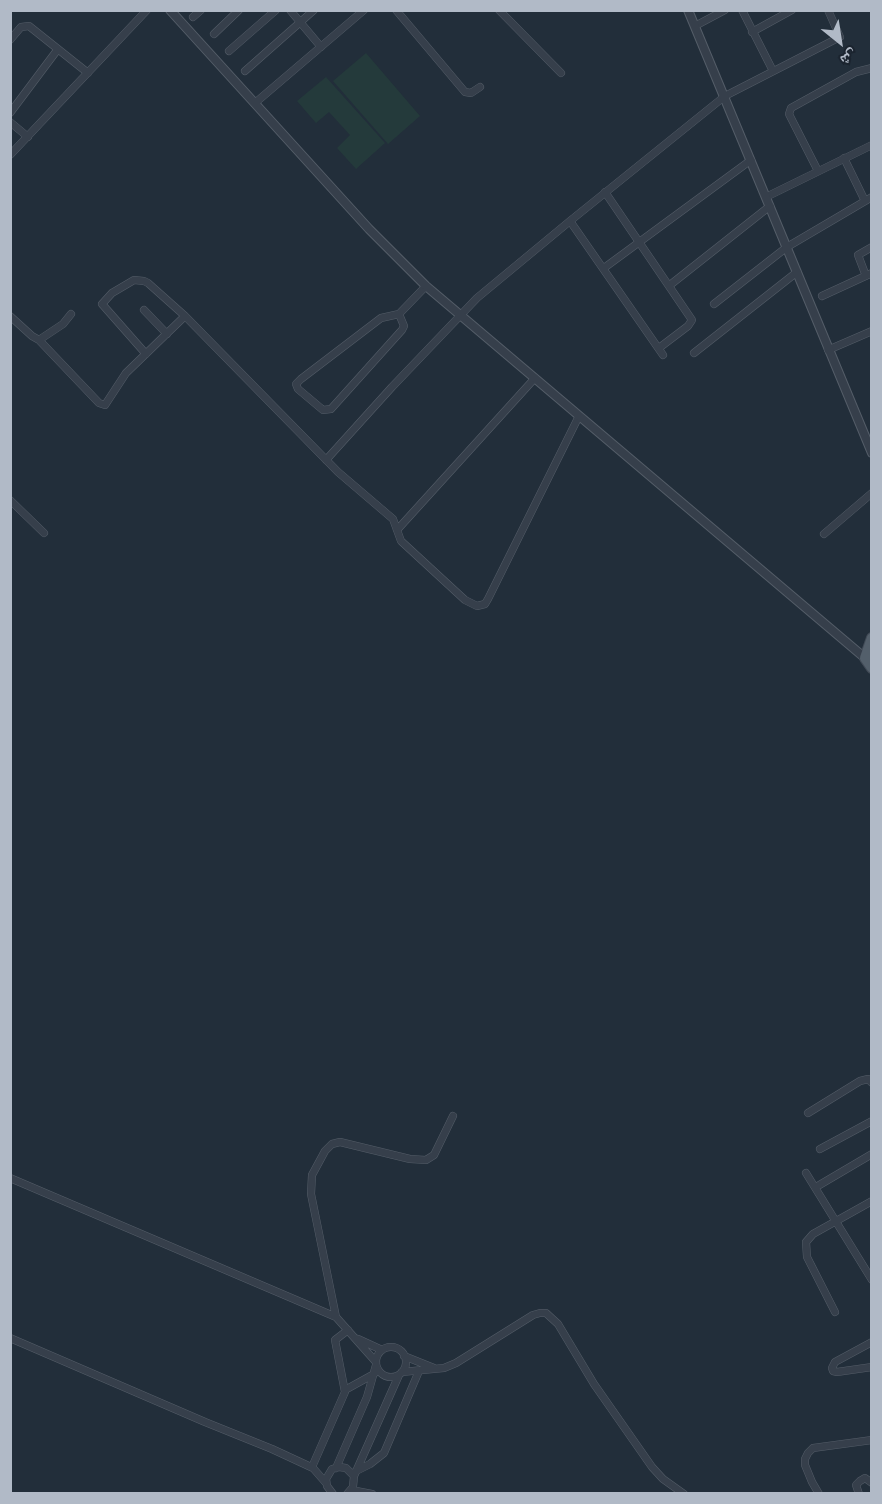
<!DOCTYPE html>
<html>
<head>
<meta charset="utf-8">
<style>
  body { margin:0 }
  #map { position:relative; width:882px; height:1504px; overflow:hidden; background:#222e3a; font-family:"DM Sans","Noto Naskh Arabic",sans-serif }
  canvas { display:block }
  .frame { position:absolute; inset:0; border:12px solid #b1bac7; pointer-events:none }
  .north { position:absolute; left:810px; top:12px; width:60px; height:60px; -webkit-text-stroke:4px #1b242f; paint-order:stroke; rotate:150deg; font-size:16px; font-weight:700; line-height:24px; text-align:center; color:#b1bac7 }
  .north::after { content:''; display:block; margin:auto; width:21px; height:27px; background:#b1bac7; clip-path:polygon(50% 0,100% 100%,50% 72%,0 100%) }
</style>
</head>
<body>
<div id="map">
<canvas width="882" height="1504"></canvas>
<div class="frame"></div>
<div class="north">ش</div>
</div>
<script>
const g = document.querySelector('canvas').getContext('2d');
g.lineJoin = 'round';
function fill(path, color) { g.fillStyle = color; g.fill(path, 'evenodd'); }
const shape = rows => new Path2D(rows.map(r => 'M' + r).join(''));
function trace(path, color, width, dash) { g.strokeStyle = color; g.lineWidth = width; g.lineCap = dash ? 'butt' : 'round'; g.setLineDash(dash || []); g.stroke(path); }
fill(shape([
  [366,53,420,116,388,144,333,81],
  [326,77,385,143,356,169,337,148,350,135,329,112,316,123,297,101]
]), '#243a3b');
const minor = shape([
  [290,10,321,47],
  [396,10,465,92,471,93,480,87],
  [499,10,561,73],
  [742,10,773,71],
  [193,17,201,10],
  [695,26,725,10],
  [752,32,792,10],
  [214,34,239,10],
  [10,40,21,27,29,26,88,73],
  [229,51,276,10],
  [245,71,314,10],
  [255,103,364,10],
  [10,113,58,49],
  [10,122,28,137],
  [10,155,147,10],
  [844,158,865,201],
  [818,171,791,118,789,114,791,108,856,72,872,68],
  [605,192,692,320,688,326,659,348],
  [766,197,872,145],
  [570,221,663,355],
  [604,268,751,160],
  [866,276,858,255,872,247],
  [670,285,770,206],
  [822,296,872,273],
  [714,304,787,247,872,197],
  [144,310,167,334],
  [399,314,404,326,402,330,331,409,323,410,298,389,296,384,301,379,381,318,399,314,426,286],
  [10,316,32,336,39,340,63,324,71,314],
  [39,340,99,403,105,405,126,373,185,316],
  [828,350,872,331],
  [694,353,797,272],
  [146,354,102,304,112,293,134,280,144,281,148,283,185,316,338,472,393,519,401,541,465,600,477,606,485,604,488,599,579,416],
  [326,460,392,387,477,298,570,221,725,96,840,37,828,10],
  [10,500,44,533],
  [397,530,535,378],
  [824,534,872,493],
  [808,1113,860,1081,868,1079,872,1083],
  [820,1149,872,1121],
  [806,1173,872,1280],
  [10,1178,336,1317,376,1362],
  [816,1187,872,1154],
  [835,1312,807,1257,806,1242,813,1234,872,1201],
  [336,1317,311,1194,312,1175,325,1151,332,1144,340,1142,410,1159,426,1160,434,1155,453,1116],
  [10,1338,205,1422,272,1449,313,1468,326,1483],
  [358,1339,382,1350],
  [872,1342,835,1362,832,1368,833,1371,837,1372,872,1367],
  '376 1362a15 15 0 1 1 30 0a15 15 0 1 1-30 0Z',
  [404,1356,434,1368],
  [402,1372,444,1368,456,1363,533,1315,540,1313,546,1313,558,1324,594,1384,652,1467,663,1479,684,1494],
  [345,1390,374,1374],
  [312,1467,345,1392,335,1340,348,1330],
  [336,1468,367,1397,376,1365],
  [356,1471,370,1464,384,1453,419,1371],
  [354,1476,399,1375],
  [351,1490,372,1494],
  [333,1494,327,1486,326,1479,332,1469,339,1467,346,1468,354,1476,353,1487,347,1494],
  [819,1494,812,1482,805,1465,805,1459,808,1453,813,1448,872,1440],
  [859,1494,856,1485,860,1481,865,1478,872,1483]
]);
const tertiary = shape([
  [170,10,369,229,426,286,865,658],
  [688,10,872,453]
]);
const primary = shape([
  [872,638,865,658,872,668]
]);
trace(minor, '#545d68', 8);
trace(tertiary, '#545d68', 10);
trace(primary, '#424b57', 12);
trace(minor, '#363f4b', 7);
trace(tertiary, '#363f4b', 8);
trace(primary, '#535f6b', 10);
</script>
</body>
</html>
